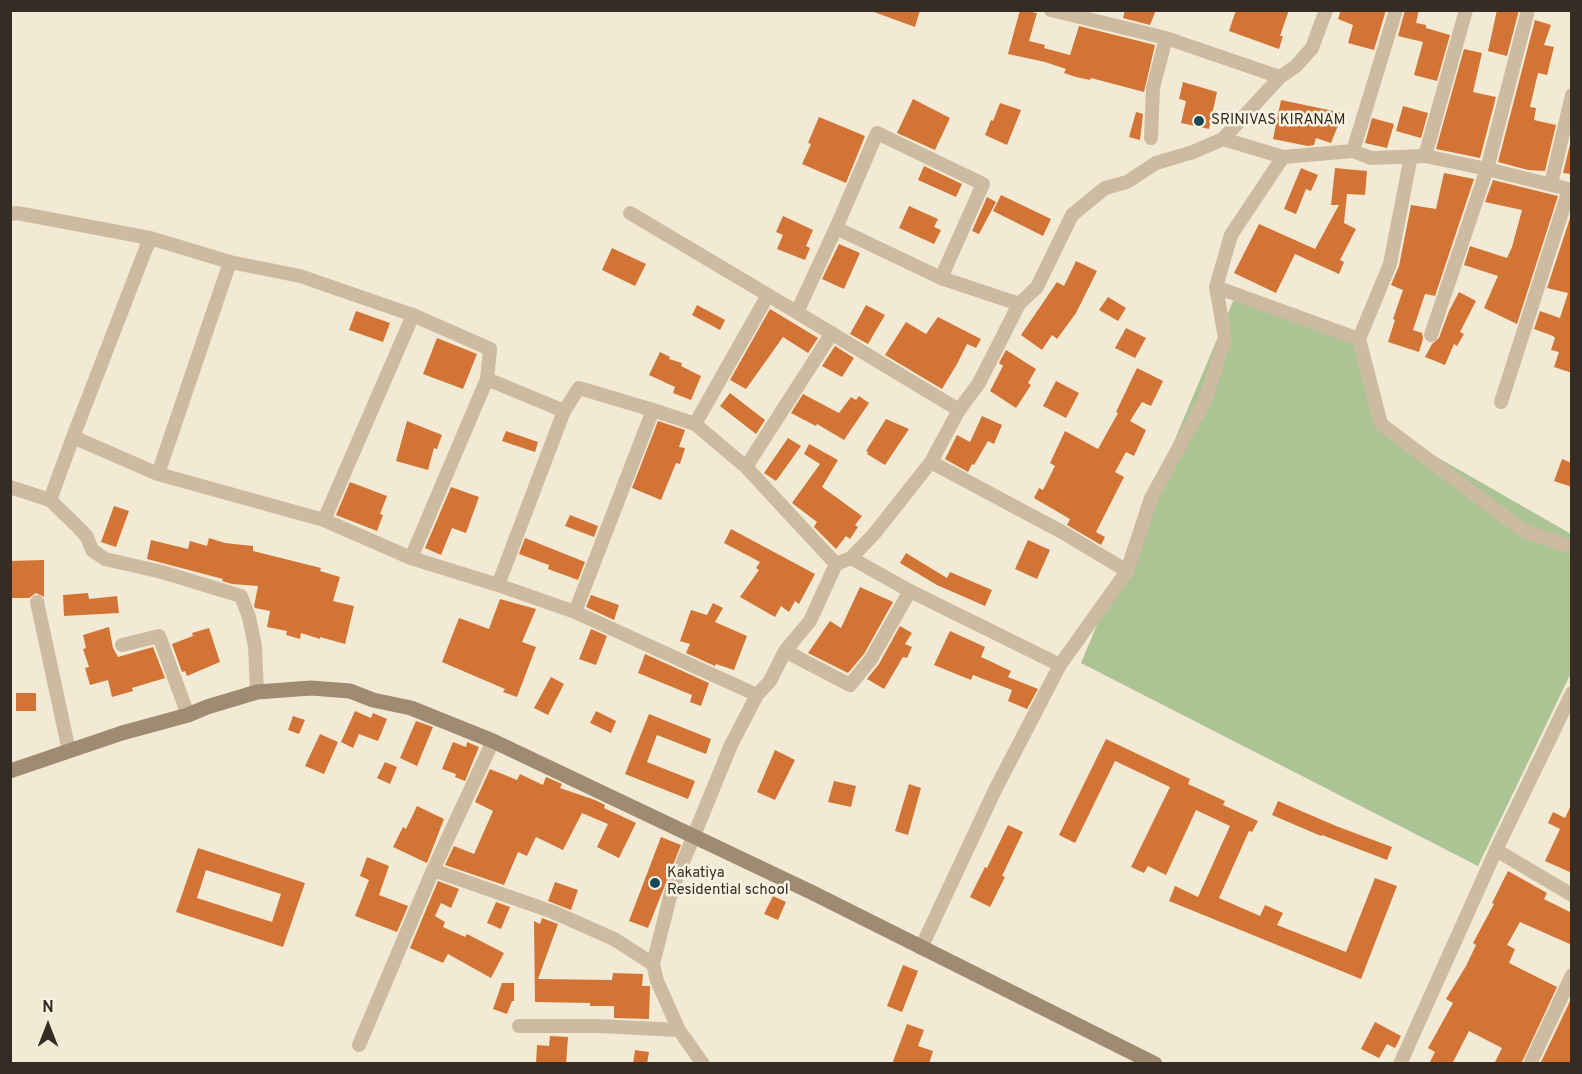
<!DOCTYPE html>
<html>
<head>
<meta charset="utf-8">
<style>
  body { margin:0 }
  #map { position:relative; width:1582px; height:1074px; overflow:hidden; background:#f3ead5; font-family:Overpass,sans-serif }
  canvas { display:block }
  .frame { position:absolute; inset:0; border:12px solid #352c24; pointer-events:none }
  .north { position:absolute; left:18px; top:996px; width:60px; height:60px; -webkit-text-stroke:4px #fbf3e2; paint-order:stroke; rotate:0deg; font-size:16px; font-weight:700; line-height:24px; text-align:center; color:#352c24 }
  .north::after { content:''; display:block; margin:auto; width:21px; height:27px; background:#352c24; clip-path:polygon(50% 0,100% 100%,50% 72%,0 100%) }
</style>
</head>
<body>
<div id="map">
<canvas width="1582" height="1074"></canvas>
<div class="frame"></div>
<div class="north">N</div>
</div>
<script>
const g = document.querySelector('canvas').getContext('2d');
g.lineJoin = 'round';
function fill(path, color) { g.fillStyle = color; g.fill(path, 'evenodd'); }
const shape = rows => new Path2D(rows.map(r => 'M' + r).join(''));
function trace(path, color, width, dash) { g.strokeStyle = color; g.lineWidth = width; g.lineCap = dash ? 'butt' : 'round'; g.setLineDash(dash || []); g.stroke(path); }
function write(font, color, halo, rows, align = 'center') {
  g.font = font + ' Overpass,sans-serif'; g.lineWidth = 5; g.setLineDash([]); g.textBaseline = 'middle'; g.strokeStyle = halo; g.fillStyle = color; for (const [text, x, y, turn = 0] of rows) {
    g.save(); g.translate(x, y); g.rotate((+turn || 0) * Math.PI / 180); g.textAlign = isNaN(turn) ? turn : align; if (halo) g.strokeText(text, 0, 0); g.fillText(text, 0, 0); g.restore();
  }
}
fill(shape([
  [1236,294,1359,339,1381,425,1571,534,1571,673,1478,866,1081,663]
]), '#acc394');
fill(shape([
  [874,10,920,10,915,27,874,12],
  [1020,10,1037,13,1029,41,1045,45,1044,48,1070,55,1079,26,1155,45,1144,92,1091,78,1090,80,1076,77,1064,73,1066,69,1045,62,1008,54],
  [1125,10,1156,10,1150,25,1123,18],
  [1236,10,1289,10,1280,36,1283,36,1279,49,1229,31],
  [1341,10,1386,10,1374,50,1348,43,1353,25,1338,19],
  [1405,10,1419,10,1416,23,1426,25,1426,28,1450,35,1437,81,1414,75,1423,42,1398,36],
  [1497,10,1519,10,1507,56,1488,51],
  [1535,20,1551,25,1544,45,1554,47,1547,75,1538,73,1530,107,1536,108,1534,120,1556,125,1545,171,1528,170,1498,162],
  [1464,49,1482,53,1473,92,1496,97,1480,158,1436,149],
  [1183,82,1217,92,1209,129,1181,123,1186,101,1179,99],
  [913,99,950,118,935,150,897,133],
  [1281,100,1343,113,1331,143,1316,138,1314,145,1308,146,1273,139],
  [1000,103,1021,110,1007,145,985,135,991,120,993,121],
  [1403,106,1428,113,1421,138,1396,131],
  [1136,112,1143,114,1140,140,1129,137],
  [819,117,865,136,846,183,802,164,811,144,808,143],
  [1372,118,1394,124,1387,148,1365,143],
  [1572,136,1572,174,1563,173],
  [924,166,962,184,956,197,918,180],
  [1301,168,1318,175,1311,191,1306,189,1296,214,1284,209],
  [1335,168,1367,171,1365,195,1347,194,1344,223,1356,229,1340,260,1344,262,1339,274,1295,254,1276,293,1234,273,1259,224,1315,249,1339,205,1331,205],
  [1444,173,1474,179,1435,296,1425,294,1413,330,1422,333,1423,339,1419,352,1388,342,1395,320,1393,319,1403,290,1391,285,1399,266,1411,205,1436,209],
  [1493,180,1558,196,1517,324,1484,308,1498,276,1464,265,1470,246,1507,258,1512,247,1522,210,1485,202],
  [1001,195,1051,219,1043,236,993,211],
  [987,197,996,202,979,234,972,231],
  [909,206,938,219,934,227,941,230,934,244,899,228],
  [1572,212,1572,373,1554,367,1559,352,1551,350,1555,338,1553,336,1534,329,1540,311,1560,318,1568,293,1547,288],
  [783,216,813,230,806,246,810,248,805,260,777,249,783,235,776,232],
  [839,244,860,253,844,289,822,279],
  [612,248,646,264,635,286,602,270],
  [1076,261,1097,271,1076,313,1057,339,1052,335,1042,350,1021,335,1057,282,1064,286],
  [1459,292,1476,301,1460,332,1464,334,1457,346,1454,344,1445,365,1425,357,1432,344,1439,338,1449,311],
  [1108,297,1126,308,1118,321,1099,310],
  [697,305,725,320,720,330,692,315],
  [866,305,885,315,868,344,850,334],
  [770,309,818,338,808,353,783,337,746,389,730,380],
  [356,311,390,323,383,342,349,330],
  [938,317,981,339,976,348,967,344,957,364,942,389,885,355,906,322,926,334],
  [1126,328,1146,338,1135,358,1115,348],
  [437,338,477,354,463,389,423,374],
  [835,346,854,358,842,377,822,366],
  [1006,350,1036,369,1028,383,1031,385,1016,408,990,391,1003,366,999,363],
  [660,352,670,357,669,359,682,363,681,366,701,376,691,400,673,393,675,387,649,375],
  [1137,368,1163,381,1151,406,1142,402,1130,421,1146,430,1134,456,1126,452,1115,472,1124,477,1096,532,1105,537,1101,545,1067,525,1070,519,1034,498,1039,488,1043,490,1055,466,1050,463,1065,431,1098,449,1118,413,1116,412],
  [1056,381,1079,393,1066,418,1043,406],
  [730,393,765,420,756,434,720,406],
  [803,394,839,413,851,397,856,400,859,396,869,403,844,440,817,424,816,426,791,413],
  [982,416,1002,425,994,444,988,441,974,465,972,464,968,472,945,459,957,435,970,442],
  [886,419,909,429,885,465,867,454,868,452,866,451],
  [407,421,442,435,437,449,434,448,428,470,396,461],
  [658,421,685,430,679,447,685,448,680,464,676,463,661,500,632,488],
  [506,431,538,442,535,452,502,441],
  [788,438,801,446,776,481,764,473],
  [809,444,838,460,822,487,862,516,855,525,858,527,850,539,846,536,836,549,814,527,817,522,792,503,820,464,804,454],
  [1562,459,1572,463,1572,487,1554,481],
  [350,482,387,496,380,514,383,515,377,531,336,515],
  [451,487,479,497,466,533,452,528,441,555,425,548],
  [114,506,129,511,116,547,101,542],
  [570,515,598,526,594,537,565,526],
  [731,529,815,574,799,604,795,601,789,612,781,606,775,617,740,597,759,570,756,568,760,562,724,543],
  [209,538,225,543,253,546,253,551,321,568,320,571,340,577,333,601,354,606,345,644,320,637,320,639,301,633,300,639,286,635,287,631,267,627,270,611,255,608,254,606,258,586,232,584,222,581,223,579,147,559,151,540,188,549,190,541,207,546],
  [525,538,585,562,578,580,548,569,549,565,519,554],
  [1028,540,1050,550,1037,579,1015,569],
  [906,553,947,578,950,572,992,590,985,606,937,585,900,563],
  [44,560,44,597,36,593,29,598,10,598,10,561],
  [860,587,893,602,864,654,848,673,808,653,830,621,841,628],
  [88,593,89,599,117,596,119,613,64,616,63,595],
  [591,595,619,605,614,620,586,607],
  [500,599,536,609,522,642,536,647,517,697,503,692,505,689,442,662,459,618,489,629],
  [713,603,723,608,715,622,747,636,734,670,716,664,715,666,686,653,690,644,680,641,691,610,707,615],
  [900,626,912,633,905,644,912,647,907,658,903,657,884,689,867,679,879,664],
  [109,627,113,648,118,657,153,647,165,678,132,688,133,691,112,697,108,680,90,685,85,668,89,667,83,649,86,648,83,635],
  [209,628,220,662,187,676,185,671,182,672,172,644,193,636,192,633],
  [591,629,607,636,596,665,579,659],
  [950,631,985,647,981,657,1011,671,1008,677,1038,689,1027,709,1008,701,1012,690,973,675,971,680,934,665],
  [645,654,709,683,701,706,690,702,692,695,638,673],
  [551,677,564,684,548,715,534,708],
  [16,693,36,693,36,711,16,711],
  [355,711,371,718,373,713,387,719,378,741,359,734,353,748,341,742],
  [596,711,616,721,611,733,590,723],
  [649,714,711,739,706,754,657,735,647,762,695,781,688,799,625,774],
  [293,716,305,720,299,734,288,730],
  [416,721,433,727,417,766,400,758],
  [320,734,338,742,324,774,305,766],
  [1106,739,1190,779,1188,784,1225,801,1223,805,1258,821,1252,832,1249,831,1219,898,1260,916,1265,905,1283,913,1277,925,1346,952,1375,878,1397,886,1361,979,1169,901,1175,886,1198,897,1230,826,1196,810,1166,875,1148,866,1144,873,1131,867,1170,787,1115,761,1075,843,1059,835],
  [453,742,466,747,467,742,479,747,465,781,455,777,456,774,442,769],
  [775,750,795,760,775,800,757,792],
  [385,762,397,767,390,784,377,778],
  [490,769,517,780,520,774,543,785,546,777,562,784,560,788,595,800,605,805,604,808,636,823,619,858,597,847,608,824,582,813,563,850,536,837,527,856,518,852,504,885,445,865,454,846,474,854,493,811,475,802],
  [834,781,856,786,851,807,828,802],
  [909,784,921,788,908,835,895,831],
  [1278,801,1336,826,1392,847,1387,860,1322,835,1321,836,1272,815],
  [1572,803,1572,873,1545,861,1560,829,1548,823,1553,812,1565,818],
  [417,806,444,819,427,863,393,847,403,827,406,829],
  [1008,825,1023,832,1002,876,1005,877,990,907,970,897,985,867,987,868],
  [661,837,681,845,648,928,629,921],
  [198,848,305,883,283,947,176,912],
  [206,870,281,894,272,922,197,898],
  [367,857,389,866,379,895,408,906,397,932,355,916,369,880,360,876],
  [1508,871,1547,893,1544,899,1572,913,1572,945,1520,922,1507,945,1515,949,1509,963,1557,987,1521,1064,1494,1064,1502,1048,1469,1031,1452,1064,1429,1064,1435,1052,1428,1048,1453,1003,1446,999,1466,966,1476,945,1473,943,1494,904,1492,903],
  [438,881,459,889,451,908,441,903,435,916,445,922,443,927,465,937,467,934,504,953,491,978,448,954,443,963,410,948],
  [555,882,578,890,571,910,548,901],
  [773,896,786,902,778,920,764,914],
  [496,902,510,907,501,929,487,923],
  [542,918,558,924,538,979,612,980,613,973,643,974,642,986,650,986,649,1019,614,1018,614,1006,590,1006,590,1003,535,1002,534,921,540,924],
  [903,965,918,971,902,1012,887,1006],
  [502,983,514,983,514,1001,512,1001,507,1014,493,1009],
  [1572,997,1572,1064,1540,1064],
  [1375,1022,1401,1036,1395,1048,1387,1044,1379,1058,1361,1049],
  [907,1024,924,1030,918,1046,933,1051,929,1064,892,1064],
  [550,1036,568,1037,566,1064,536,1064,537,1045,549,1046],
  [635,1050,649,1052,647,1064,633,1064]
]), '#d27435');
trace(shape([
  [1051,10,1166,38],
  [1151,138,1153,88,1166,38,1280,77],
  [1223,139,1283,157,1353,151,1371,158,1425,156,1487,169,1572,190],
  [1353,151,1396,10],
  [1411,156,1390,264,1359,339,1381,424,1524,531,1572,547],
  [1425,156,1466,10],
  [1551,184,1572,95],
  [630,213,768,295],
  [10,214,17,213,150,238,230,262,300,276,413,315,490,349,487,379,411,558,324,520,158,474,73,437,50,500],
  [836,228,877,133,983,184,941,278],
  [1216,287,1359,339],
  [797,312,836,228,941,278,1019,304],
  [1431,335,1487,169,1528,10],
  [1501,402,1569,190],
  [653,410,695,424,746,467,836,564],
  [695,424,768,295,959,410],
  [73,437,150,238],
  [931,462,1062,532,1127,571],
  [746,467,832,333],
  [158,474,230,262],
  [10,487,50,500,79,528,87,537,92,550,105,559,162,572,241,596,249,617,255,646,257,692],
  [324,520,413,315],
  [411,558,498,585,564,411,487,379],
  [851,558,910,591,1060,665,995,790,921,948],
  [498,585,575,612,653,410,579,388,564,411],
  [37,602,69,751],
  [575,612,757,695],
  [122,645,159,636,188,715],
  [785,651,850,685,871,659,910,591],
  [1060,665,1127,571,1151,498,1206,398,1225,338,1216,287,1231,235,1283,157],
  [1496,850,1572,693],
  [433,870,553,912,614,939,653,964],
  [519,1026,598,1026,679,1030],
  [359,1045,433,870,493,741],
  [703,1064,679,1030,657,981,653,964,672,889,731,745,757,695,770,681,785,651,810,621,836,564,851,558,874,534,931,462,959,410,979,383,1019,304,1037,287,1072,215,1105,188,1127,182,1156,163,1193,152,1223,139,1280,77,1296,66,1312,48,1326,10],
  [1400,1064,1496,850,1572,895],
  [1530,1064,1572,975]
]), '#ccbba1', 14);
trace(shape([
  [10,771,122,733,188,715,207,707,257,692,311,688,350,691,373,700,411,708,493,741,811,892,1155,1064]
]), '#9f8a72', 15);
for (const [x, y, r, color] of [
  [1199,121,6,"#164a5a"],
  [655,883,6,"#164a5a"]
]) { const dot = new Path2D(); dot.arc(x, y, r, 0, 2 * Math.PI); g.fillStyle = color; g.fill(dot); trace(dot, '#fbf3e2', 2); }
write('15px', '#352c24', '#fbf3e2', [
  ["SRINIVAS KIRANAM",1211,121],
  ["Kakatiya",667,874],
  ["Residential school",667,891]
], 'left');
</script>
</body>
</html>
